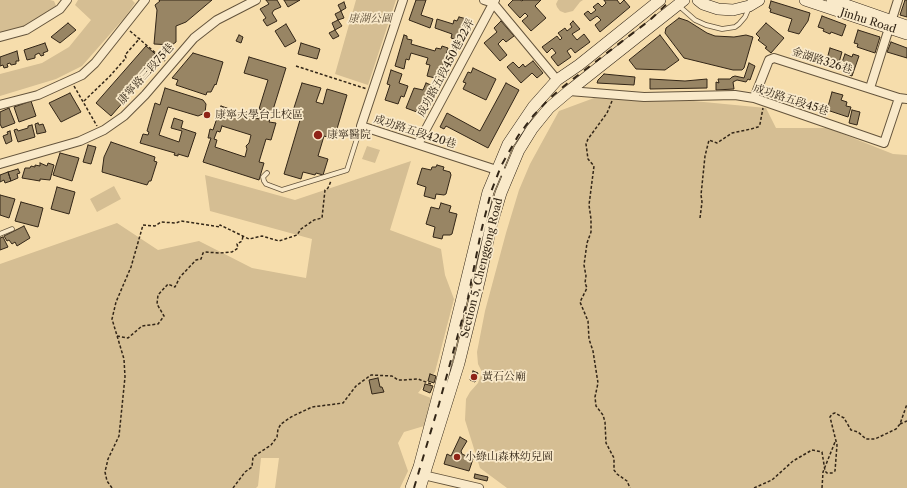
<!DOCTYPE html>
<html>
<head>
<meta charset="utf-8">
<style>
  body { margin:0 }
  canvas { display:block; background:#f6ddac }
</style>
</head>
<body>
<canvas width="907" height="488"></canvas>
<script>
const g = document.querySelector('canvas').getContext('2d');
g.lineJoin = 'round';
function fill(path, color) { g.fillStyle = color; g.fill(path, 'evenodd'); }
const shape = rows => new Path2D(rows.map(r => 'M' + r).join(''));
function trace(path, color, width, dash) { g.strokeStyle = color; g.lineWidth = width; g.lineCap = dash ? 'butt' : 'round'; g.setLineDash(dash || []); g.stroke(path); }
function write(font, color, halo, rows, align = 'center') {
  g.font = font + ' "Libre Caslon Text","Noto Serif TC",serif'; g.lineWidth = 3.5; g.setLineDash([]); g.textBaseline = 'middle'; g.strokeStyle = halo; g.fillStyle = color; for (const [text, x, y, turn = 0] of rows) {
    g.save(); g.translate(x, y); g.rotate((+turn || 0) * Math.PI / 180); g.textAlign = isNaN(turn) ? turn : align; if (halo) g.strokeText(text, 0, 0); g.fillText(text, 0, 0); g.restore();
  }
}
fill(shape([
  [0,0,50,0,54,1,57,8,40,24,0,38],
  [78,0,132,0,135,3,125,17,82,66,56,79,0,96,0,74,42,63,69,47,91,20,75,5],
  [356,0,396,0,368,85,335,74],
  [558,0,583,0,580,2,573,11,565,13,560,11,557,7,556,4],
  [594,98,683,100,766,108,776,128,828,128,893,154,907,155,907,488,507,488,480,468,465,420,466,399,470,392,478,383,482,372,478,364,477,352,485,311,506,233,519,190,530,164,559,111],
  [367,146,380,150,375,163,362,159],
  [411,161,390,230,441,249,445,275,454,299,435,372,418,393,431,398,424,426,404,432,398,443,408,471,400,488,275,488,279,458,261,458,258,486,256,488,0,488,0,264,117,223,158,250,199,241,252,268,306,278,312,239,210,211,205,175,295,200],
  [114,186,121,199,97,212,90,199]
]), '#d5be93');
const building = shape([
  [159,0,212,0,186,22,176,26,176,42,172,45,154,44,157,10,155,5,160,1,159,0],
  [266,0,277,0,281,7,274,10,272,13,277,21,267,26,263,20,266,18,260,9,269,4,266,0],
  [284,0,300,0,288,7,284,0],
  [416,0,426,0,421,15,433,19,430,28,409,20,416,0],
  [513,0,520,0,522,1,523,0,541,0,535,6,546,18,531,31,522,21,528,16,525,13,520,18,508,5,513,0],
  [604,0,617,0,620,4,624,0,630,7,600,32,595,25,601,20,597,16,590,21,584,14,588,11,591,14,596,10,593,7,598,3,602,7,606,3,604,0],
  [905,0,907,0,907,17,900,15,905,0],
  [771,1,810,13,808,21,799,34,788,31,792,19,770,12,771,9,769,8,771,1],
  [344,2,346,8,341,11,338,5,344,2],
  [341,11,344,18,338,20,335,14,341,11],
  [822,16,846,25,842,36,831,32,830,34,823,31,824,29,818,27,822,16],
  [459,17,467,19,465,26,467,27,465,34,462,33,460,41,451,38,452,34,435,28,437,19,453,24,454,20,457,21,459,17],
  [679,18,688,21,707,33,715,36,734,37,746,35,753,37,744,68,742,70,733,70,684,58,665,33,666,28,679,18],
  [338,20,342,26,335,30,332,23,338,20],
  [501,21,514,36,506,42,503,39,498,44,507,55,500,61,484,43,497,32,494,28,501,21],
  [573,21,580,29,572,34,577,40,584,34,590,42,575,53,571,48,567,51,571,57,558,66,551,57,556,53,552,48,547,53,542,47,557,36,560,40,562,38,558,33,565,28,567,31,572,27,570,24,573,21],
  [68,23,76,30,60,43,51,37,68,23],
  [766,23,784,38,771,53,765,48,767,47,758,40,760,38,756,34,766,23],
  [286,24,296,41,285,47,275,31,286,24],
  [335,30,339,36,333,39,329,33,335,30],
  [858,30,880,37,875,53,857,47,858,44,854,43,858,30],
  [239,35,243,37,241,43,236,41,239,35],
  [404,35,407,36,407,39,412,40,411,44,435,51,436,48,441,49,442,46,448,48,439,79,427,76,430,65,426,64,428,58,411,53,409,60,406,59,404,69,395,66,404,35],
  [660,35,679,60,665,70,636,69,629,60,660,35],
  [891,42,907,48,907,58,887,52,891,42],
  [45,43,48,51,43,53,44,55,41,56,39,53,35,55,35,58,27,60,24,50,45,43],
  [301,43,320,49,317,59,298,54,301,43],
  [146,46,161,59,111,116,96,103,146,46],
  [830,48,842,52,838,66,826,63,830,48],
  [17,51,19,61,16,61,16,64,11,65,10,63,7,64,8,67,4,68,3,65,0,66,0,57,17,51],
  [193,53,223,62,216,85,215,84,211,92,207,92,206,95,176,85,178,80,172,78,193,53],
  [845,54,852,57,853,54,859,56,852,76,847,74,849,68,841,65,845,54],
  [249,57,286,68,272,113,259,109,268,80,244,73,249,57],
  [533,61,543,73,537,78,532,73,521,83,507,67,513,62,519,68,523,64,525,67,533,61],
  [749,63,755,66,750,80,748,79,746,82,737,80,733,82,734,89,716,90,716,82,719,83,718,79,730,79,732,77,735,76,744,78,749,63],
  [473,68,496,79,486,100,463,89,466,83,463,82,468,72,471,73,473,68],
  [391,70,402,74,399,83,408,86,404,97,401,96,398,104,385,100,390,85,387,84,391,70],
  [604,74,635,77,634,85,597,83,598,80,604,74],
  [650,79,685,81,707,79,707,88,650,89,650,79],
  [302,83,321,88,316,102,323,104,327,89,347,95,334,139,324,136,318,156,328,159,323,175,316,173,315,175,303,172,301,179,284,174,300,120,291,117,302,83],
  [426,83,436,87,432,98,429,97,427,101,429,102,425,115,406,108,414,88,423,90,426,83],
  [506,83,519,90,488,148,446,126,444,129,440,127,447,113,480,131,506,83],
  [165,88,203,100,206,104,205,113,198,116,168,107,159,135,179,142,182,131,171,128,174,118,183,121,181,128,196,133,188,157,178,154,178,156,174,155,175,153,140,143,143,134,148,135,149,132,147,131,155,103,160,105,165,88],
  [832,92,843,95,841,100,847,102,846,106,851,107,848,117,827,110,832,92],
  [70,93,81,112,61,122,49,103,70,93],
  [31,101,36,116,19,122,14,107,31,101],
  [221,106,259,119,260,116,270,119,269,122,276,123,271,140,266,139,259,162,264,163,259,180,203,162,211,138,208,138,210,129,213,130,221,106],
  [222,126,251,135,249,143,246,146,247,149,245,157,215,147,217,140,214,139,217,131,220,132,222,126],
  [9,108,15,123,2,128,0,124,0,112,9,108],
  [852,110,860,112,857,125,849,123,852,110],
  [38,123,39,125,43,124,46,132,37,134,35,124,38,123],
  [32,125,35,137,18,142,14,130,17,129,18,131,28,128,28,126,32,125],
  [10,131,12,141,6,144,3,136,8,134,7,132,10,131],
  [111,142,155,157,154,161,157,162,151,181,149,181,147,185,102,172,104,157,111,142],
  [88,145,96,147,91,164,83,162,88,145],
  [60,153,79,158,72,181,53,175,60,153],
  [40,163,47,166,48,163,54,165,50,180,40,179,40,181,22,178,25,168,30,168,31,166,35,167,35,165,40,166,40,163],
  [437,165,444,167,443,170,450,172,451,175,446,194,444,195,436,194,435,199,424,196,426,187,417,184,422,168,431,170,432,167,436,167,437,165],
  [18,169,20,173,17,174,18,178,11,181,8,172,18,169],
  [8,172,11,181,5,183,4,180,0,182,0,175,8,172],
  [57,187,75,192,69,214,51,209,57,187],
  [0,195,15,199,9,218,0,215,0,195],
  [21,202,43,208,38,227,15,221,21,202],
  [441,203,451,206,449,212,457,214,452,234,450,235,443,235,442,239,433,237,435,227,426,224,431,207,439,209,441,203],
  [24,226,30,238,17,246,15,242,12,244,9,240,7,241,4,236,24,226],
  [3,237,8,247,0,250,0,238,3,237],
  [473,371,478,373,475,382,470,380,473,371],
  [430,374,436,376,434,383,428,381,430,374],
  [378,378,380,387,382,387,384,392,372,394,369,380,378,378],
  [425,384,433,386,430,393,423,390,425,384],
  [460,437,467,441,461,451,462,454,473,459,469,471,444,464,447,454,451,456,460,437],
  [475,474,488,477,487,481,474,478,475,474]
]);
fill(building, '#988564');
trace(building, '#332617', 1);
const service = shape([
  [678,5,695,20,706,25,722,29,735,27,739,24,745,17,749,8],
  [267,173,263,177,264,181,266,184,282,190,347,170,361,126],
  [0,234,12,229]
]);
const minor = shape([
  [403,0,361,126,509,174],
  [484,0,493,3,557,80],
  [0,37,26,30,60,9,67,0],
  [870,88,898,0],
  [569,91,644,97,735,95,754,98,884,143,899,98],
  [754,98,769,60,774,58,899,98,907,99],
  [0,105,38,95,82,75,95,63,145,0],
  [418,144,495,0],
  [0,164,80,141,104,130,124,116,145,95,194,38,217,20,256,0],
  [419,474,479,488]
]);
const secondary = shape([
  [698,0,703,4,718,9,733,10,749,6,759,0],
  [805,0,907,34],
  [832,0,907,26],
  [411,488,419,467,440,388,488,192,508,144,533,107,557,80,579,65,660,0],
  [420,488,459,363,480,278,491,226,501,193,519,150,532,129,549,108,569,91,684,0]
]);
trace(service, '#64543c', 5.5);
trace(minor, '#64543c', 10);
trace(secondary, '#332617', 12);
trace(shape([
  [130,31,165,61],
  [296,66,367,89],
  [74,86,97,126],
  [84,101,110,76,126,58,125,55,140,38],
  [612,101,607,113,588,139,586,144,588,159,594,166,589,205,591,219,591,232,587,243,584,265,586,276,585,283,587,288,580,302,588,321,589,339,593,351,598,383,595,397,596,406,603,415,605,422,606,443,614,458,614,470,617,474,627,481,630,488],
  [700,218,702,202,701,195,705,156,709,140,717,143,732,133,751,129,758,127,760,124,763,108],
  [117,336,128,338,142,326,158,324,164,316,157,304,158,295,168,284,175,287,180,277,196,260,201,259,203,253,205,252,219,253,232,252,238,248,237,244,242,241,243,236],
  [900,424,907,421],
  [112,488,107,481,105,472,108,459,119,436,125,377,124,359,112,319,116,302,131,267,143,225,155,226,161,222,176,223,181,221,220,227,220,225,249,239,262,236,279,241,297,235,301,229,314,220,322,218,325,190,328,188,331,181],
  [233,488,245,472,252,467,253,457,271,445,277,437,278,429,281,424,291,417,312,407,343,403,356,386,371,375,392,376,398,380,403,380,418,379,431,384],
  [754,488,772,480,793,461,812,450,822,452,825,471,827,473,832,473,835,471,837,445,830,417,832,414,835,413,844,418,851,430,858,432,866,439,875,439,896,429,900,424,907,404],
  [822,488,823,472,835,442]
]), '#332617', 1.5, [3, 2]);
trace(service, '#f9e9c9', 4);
trace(minor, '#f9e9c9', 8);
trace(secondary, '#f9e9c9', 11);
trace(shape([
  [414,488,439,404,468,298,481,232,491,192,501,166,518,136,533,116,550,98,569,82,650,20,671,0]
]), '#332617', 2, [7, 7]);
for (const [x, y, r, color] of [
  [207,115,4,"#8f2418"],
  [318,135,5,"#8f2418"],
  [474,377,4,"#8f2418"],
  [457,457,4,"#8f2418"]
]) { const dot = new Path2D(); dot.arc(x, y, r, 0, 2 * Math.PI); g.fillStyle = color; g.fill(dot); trace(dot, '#f9e9c9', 1.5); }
write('italic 11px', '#5c4c36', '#f9e9c9', [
  ["康湖公園",370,19]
]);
write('11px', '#332617', '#f9e9c9', [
  ["Jinhu Road",868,21,18],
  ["金湖路326巷",822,61,18],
  ["成功路五段450巷22弄",446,68,-62],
  ["康寧路三段75巷",146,74,-48],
  ["成功路五段45巷",791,100,18],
  ["成功路五段420巷",415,132,18],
  ["Section 5, Chenggong Road",482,268,-76]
]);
write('11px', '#332617', '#f9e9c9', [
  ["康寧大學台北校區",215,115],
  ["康寧醫院",327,135],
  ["黃石公廟",482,377],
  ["小綠山森林幼兒園",465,457]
], 'left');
</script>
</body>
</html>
